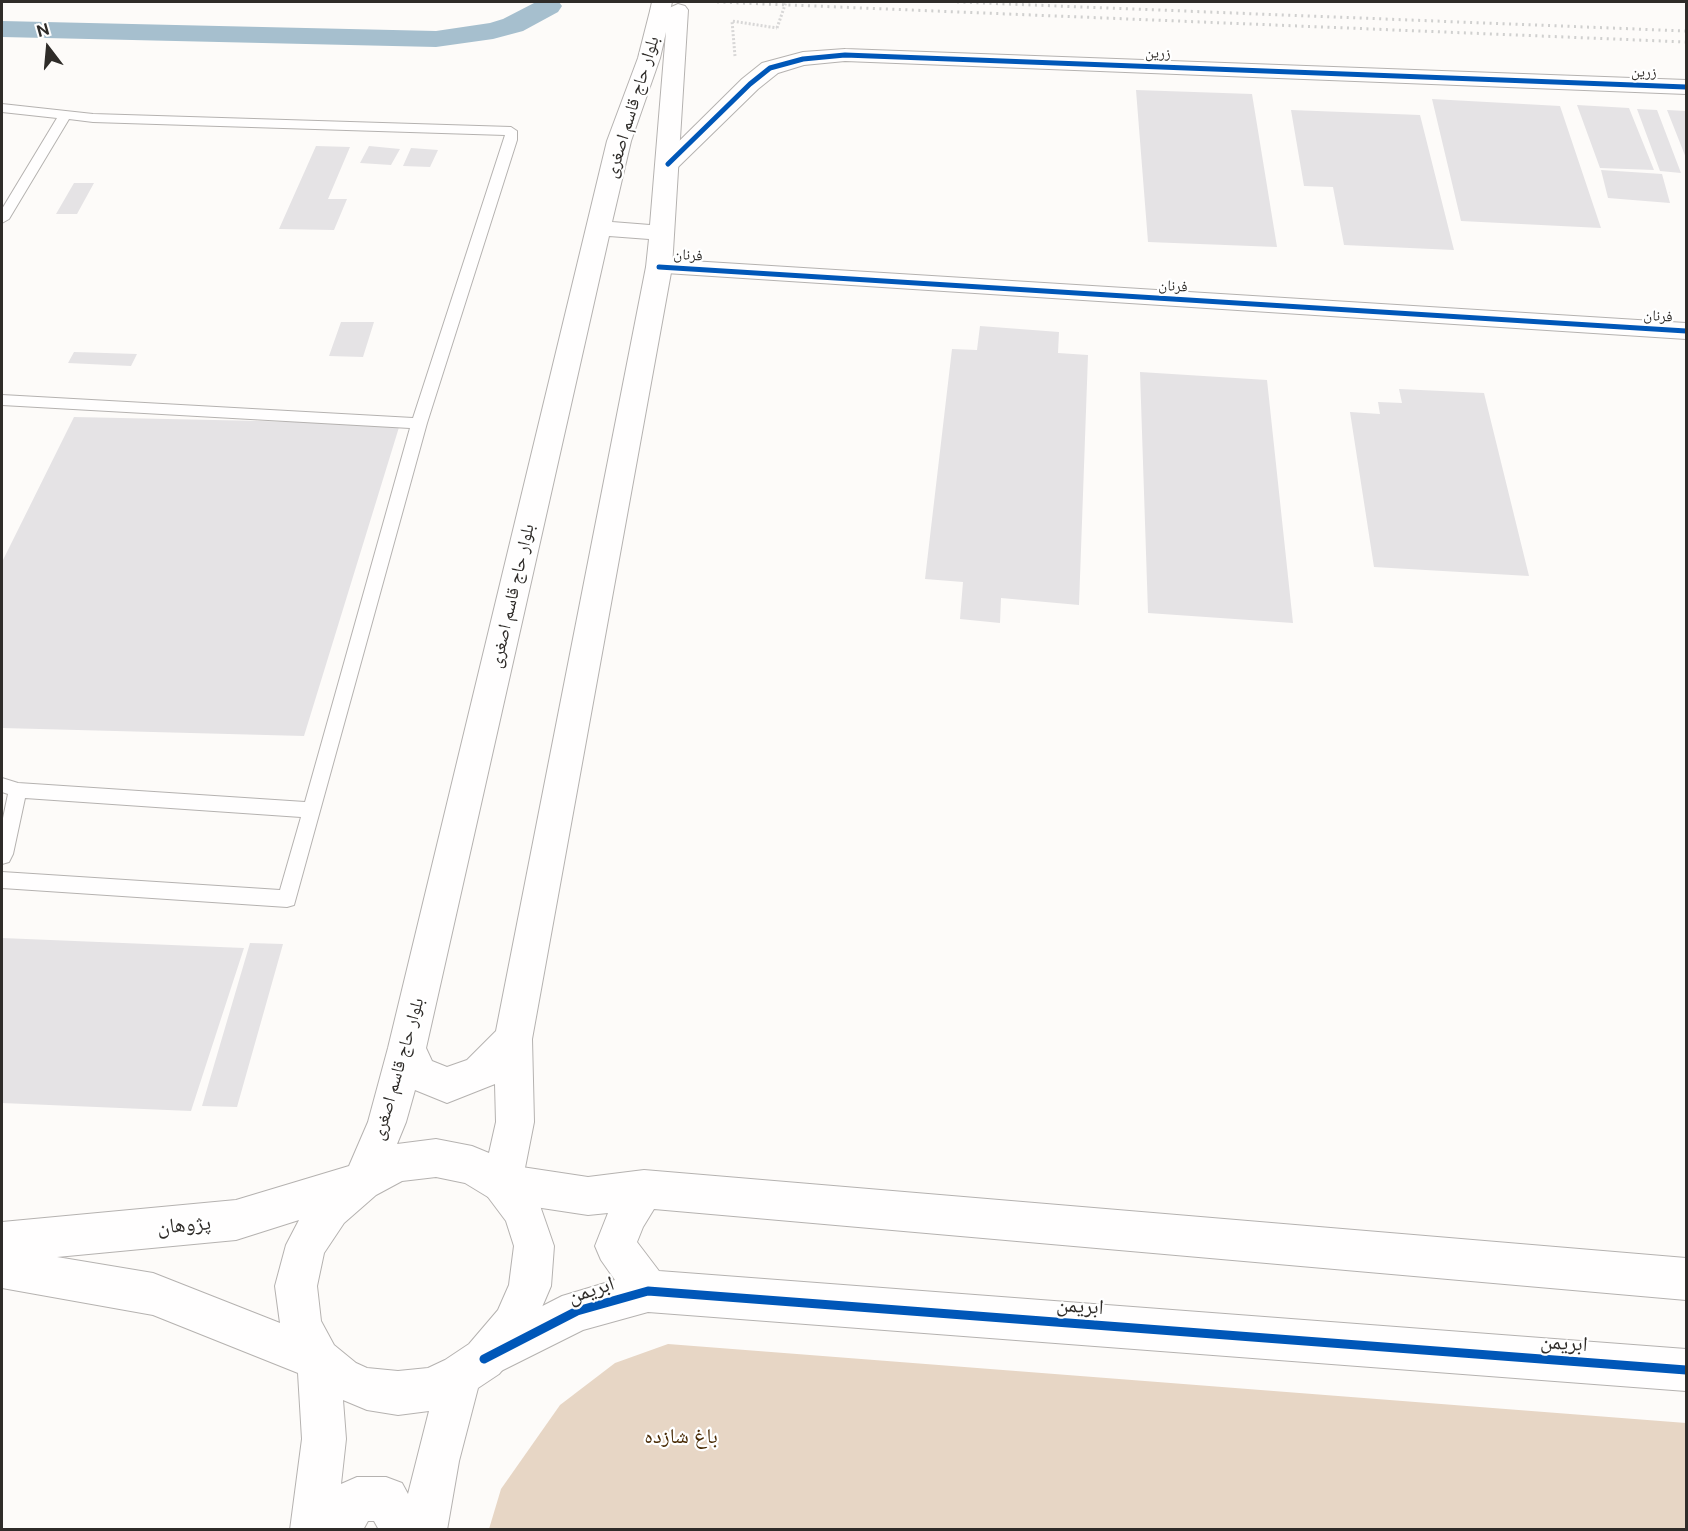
<!DOCTYPE html>
<html>
<head>
<meta charset="utf-8">
<style>
  body { margin:0 }
  #map { position:relative; width:1688px; height:1531px; overflow:hidden; background:#fdfbf9; font-family:"Public Sans",sans-serif }
  canvas { display:block }
  .frame { position:absolute; inset:0; border:3px solid #2f2c29; pointer-events:none }
  .north { position:absolute; left:18px; top:18px; width:60px; height:60px; -webkit-text-stroke:4px #fff; paint-order:stroke; rotate:344deg; font-size:16px; font-weight:700; line-height:24px; text-align:center; color:#2f2c29 }
  .north::after { content:''; display:block; margin:auto; width:21px; height:27px; background:#2f2c29; clip-path:polygon(50% 0,100% 100%,50% 72%,0 100%) }
</style>
</head>
<body>
<div id="map">
<canvas width="1688" height="1531"></canvas>
<div class="frame"></div>
<div class="north">N</div>
</div>
<script>
const g = document.querySelector('canvas').getContext('2d');
g.lineJoin = 'round';
function fill(path, color) { g.fillStyle = color; g.fill(path, 'evenodd'); }
const shape = rows => new Path2D(rows.map(r => 'M' + r).join(''));
function trace(path, color, width, dash) { g.strokeStyle = color; g.lineWidth = width; g.lineCap = dash ? 'butt' : 'round'; g.setLineDash(dash || []); g.stroke(path); }
function write(font, color, halo, rows, align = 'center') {
  g.font = font + ' "Public Sans","Noto Naskh Arabic",sans-serif'; g.lineWidth = 4.5; g.setLineDash([]); g.textBaseline = 'middle'; g.strokeStyle = halo; g.fillStyle = color; for (const [text, x, y, turn = 0] of rows) {
    g.save(); g.translate(x, y); g.rotate((+turn || 0) * Math.PI / 180); g.textAlign = isNaN(turn) ? turn : align; if (halo) g.strokeText(text, 0, 0); g.fillText(text, 0, 0); g.restore();
  }
}
fill(shape([
  [668,1344,1686,1423,1686,1529,489,1529,501,1489,560,1405,615,1363]
]), '#e7d6c5');
fill(shape([
  [536,2,559,2,562,6,558,12,523,31,493,39,436,47,2,37,2,21,436,31,490,23,503,19,536,2]
]), '#a6bfce');
fill(shape([
  [1136,90,1252,94,1277,247,1148,242],
  [1432,99,1560,106,1601,228,1461,221],
  [1577,105,1629,108,1654,170,1600,168],
  [1637,109,1657,110,1681,173,1660,171],
  [1291,110,1420,115,1454,250,1344,245,1333,187,1304,186],
  [1667,110,1686,111,1686,158],
  [316,146,350,147,328,199,347,199,334,230,279,229],
  [369,146,400,149,391,165,360,163],
  [411,148,438,150,430,167,403,166],
  [1601,170,1662,174,1670,203,1608,198],
  [74,183,94,183,77,214,56,214],
  [341,322,374,322,363,357,329,356],
  [980,326,1059,332,1058,353,1088,355,1079,605,1001,598,1000,623,960,619,963,582,925,579,952,349,977,350],
  [74,352,137,354,131,366,68,363],
  [1140,372,1267,380,1293,623,1148,613],
  [1399,389,1484,393,1529,576,1374,567,1350,412,1380,414,1378,402,1402,403],
  [74,417,400,424,304,736,2,728,2,562],
  [2,938,244,948,191,1111,2,1103],
  [250,943,283,944,237,1107,202,1106]
]), '#e5e3e5');
const service = shape([
  [2,104,93,114,511,127,517,131,517,140,427,423,294,905,287,907,2,888,2,872,280,890,301,817,25,798,13,854,9,862,2,864,2,823,8,794,2,792,2,778,18,783,305,802,410,428,2,405,2,395,413,418,505,135,93,122,69,119,9,219,2,223,2,209,57,118,2,112,2,104]
]);
const tertiary = shape([
  [845,49,1686,80,1686,94,845,61,804,65,778,73,758,89,676,169,668,171,660,169,656,164,742,79,762,63,803,52,845,49],
  [659,259,1686,323,1686,339,650,272,646,267,650,262,659,259],
  [502,1164,588,1177,644,1170,1686,1258,1686,1300,654,1209,643,1227,637,1242,659,1271,1686,1349,1686,1391,648,1312,583,1330,491,1376,476,1370,470,1355,476,1340,562,1296,615,1280,601,1260,595,1246,608,1213,588,1215,502,1202,488,1197,482,1183,488,1169,502,1164]
]);
const secondary = shape([
  [678,4,685,6,688,10,672,267,532,1039,534,1122,523,1178,537,1197,554,1246,551,1286,528,1340,499,1374,478,1388,459,1461,447,1530,379,1530,374,1521,368,1521,363,1530,290,1530,302,1439,298,1373,153,1315,2,1288,2,1222,236,1200,349,1166,368,1122,388,1048,607,141,638,58,650,11,653,7,660,5,669,8,678,4],
  [666,32,650,225,612,222,631,141,660,58,666,32],
  [609,236,649,239,646,267,496,1031,467,1060,447,1067,432,1061,426,1048,609,236],
  [495,1084,496,1122,489,1153,472,1146,436,1139,397,1144,406,1122,415,1090,447,1103,495,1084],
  [436,1177,465,1183,488,1197,506,1221,514,1246,509,1285,498,1310,469,1344,445,1360,428,1368,398,1371,367,1368,356,1363,334,1345,321,1321,317,1286,324,1253,344,1223,376,1195,402,1181,436,1177],
  [299,1220,286,1245,275,1286,280,1323,153,1273,57,1257,236,1240,299,1220],
  [343,1400,367,1410,398,1415,429,1411,408,1494,402,1483,386,1477,357,1477,341,1484,346,1439,343,1400]
]);
const trunk = shape([
  [652,2,672,2,670,11,667,15,660,17,653,15,650,11,652,2]
]);
trace(service, '#b5b2b0', 2);
trace(tertiary, '#b5b2b0', 2);
trace(secondary, '#b5b2b0', 2);
trace(trunk, '#b5b2b0', 2);
trace(shape([
  [735,56,732,21,777,28]
]), '#d8d7d7', 3, [2, 2]);
fill(service, '#fffefe');
fill(tertiary, '#fffefe');
fill(secondary, '#fffefe');
fill(trunk, '#fffefe');
trace(shape([
  [717,2,1686,42],
  [957,2,1686,31]
]), '#d0d0cf', 3, [2, 4.5]);
trace(shape([
  [777,28,786,2]
]), '#d8d7d7', 3, [2, 2]);
trace(shape([
  [668,164,750,84,770,68,803,59,845,55,1686,87],
  [659,267,1686,331]
]), '#0057b8', 5);
trace(shape([
  [484,1359,577,1311,648,1291,1686,1370]
]), '#0057b8', 9);
write('15px', '#2f2c29', '#fff', [
  ["زرین",1158,53,2],
  ["زرین",1644,72,2],
  ["فرنان",688,255,4],
  ["فرنان",1173,286,4],
  ["فرنان",1658,316,4]
]);
write('18px', '#2f2c29', '#fff', [
  ["بلوار حاج قاسم اصغری",632,107,-73],
  ["بلوار حاج قاسم اصغری",512,596,-77],
  ["بلوار حاج قاسم اصغری",398,1069,-74]
]);
write('21px', '#2f2c29', '#fff', [
  ["پژوهان",184,1225,-5],
  ["ابریمن",591,1290,-18],
  ["ابریمن",1080,1306,4],
  ["ابریمن",1564,1343,4]
]);
write('21px', '#492b05', '#fff', [
  ["باغ شازده",681,1437]
]);
</script>
</body>
</html>
